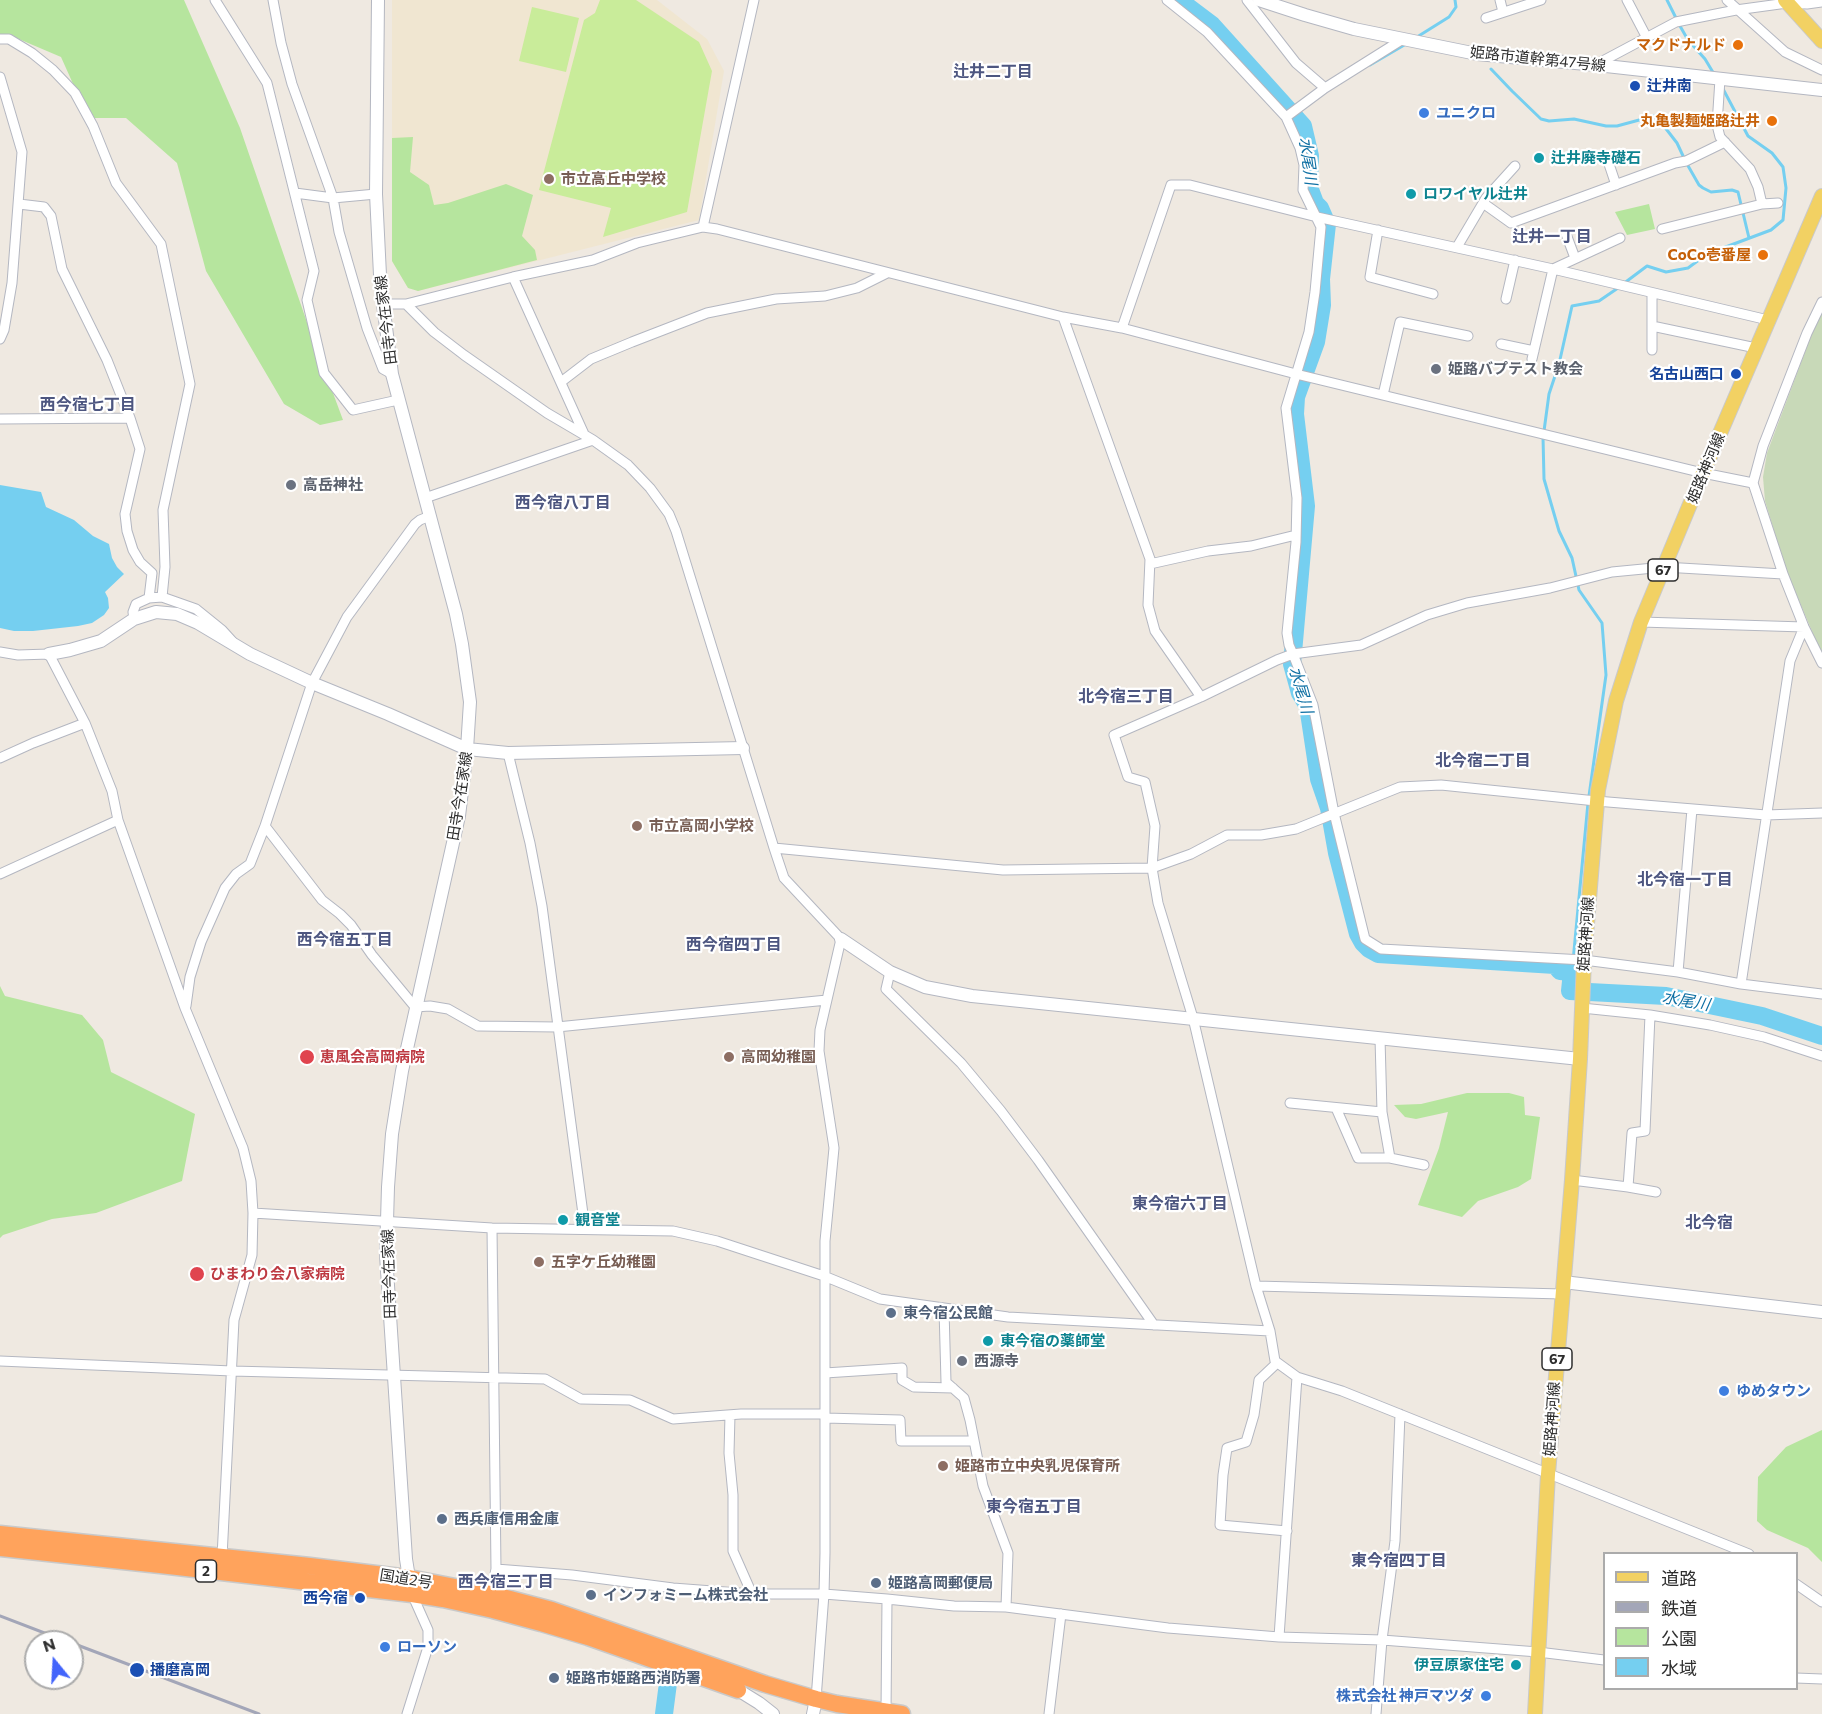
<!DOCTYPE html>
<html>
<head>
<meta charset="utf-8">
<style>
  body { margin:0 }
  #map { position:relative; width:1822px; height:1714px; overflow:hidden; background:#efe9e1; font-family:Commissioner,"Noto Sans JP",sans-serif }
  canvas { display:block }
  .legend { position:absolute; left:1603px; top:1552px; width:195px; height:138px; box-sizing:border-box; background:#fff; border:2px solid #ababab; margin:0; padding:8px 10px; list-style:none; font-size:18px; color:#2e2e2e }
  .legend li { display:flex; align-items:center; gap:12px; height:30px }
  .legend b { width:30px; border:2px solid #ababab }
  .north { position:absolute; left:24px; top:1630px; width:60px; height:60px; box-sizing:border-box; background:#fff; border:2px solid #ababab; border-radius:50%; rotate:342deg; font-size:16px; font-weight:700; line-height:24px; text-align:center; color:#2e2e2e }
  .north::after { content:''; display:block; margin:auto; width:21px; height:27px; background:#4264fb; clip-path:polygon(50% 0,100% 100%,50% 72%,0 100%) }
</style>
</head>
<body>
<div id="map">
<canvas width="1822" height="1714"></canvas>
<ul class="legend">
<li><b style="height:8px;background:#f2d163"></b>道路</li>
<li><b style="height:8px;background:#a3a6b8"></b>鉄道</li>
<li><b style="height:16px;background:#b6e59e"></b>公園</li>
<li><b style="height:16px;background:#75cff0"></b>水域</li>
</ul>
<div class="north">N</div>
</div>
<script>
const g = document.querySelector('canvas').getContext('2d');
g.lineJoin = 'round';
function fill(path, color) { g.fillStyle = color; g.fill(path, 'evenodd'); }
const shape = rows => new Path2D(rows.map(r => 'M' + r).join(''));
function trace(path, color, width, dash) { g.strokeStyle = color; g.lineWidth = width; g.lineCap = dash ? 'butt' : 'round'; g.setLineDash(dash || []); g.stroke(path); }
function write(font, color, halo, rows, align = 'center') {
  g.font = font + ' Commissioner,"Noto Sans JP",sans-serif'; g.lineWidth = 4.5; g.setLineDash([]); g.textBaseline = 'middle'; g.strokeStyle = halo; g.fillStyle = color; for (const [text, x, y, turn = 0] of rows) {
    g.save(); g.translate(x, y); g.rotate((+turn || 0) * Math.PI / 180); g.textAlign = isNaN(turn) ? turn : align; if (halo) g.strokeText(text, 0, 0); g.fillText(text, 0, 0); g.restore();
  }
}
fill(shape([
  [392,0,657,0,707,39,724,71,699,220,418,291,408,288,392,261]
]), '#f0e6d1');
fill(shape([
  [0,0,184,0,240,128,311,334,343,420,320,425,284,404,206,271,177,163,126,118,93,118,83,106,61,57,14,37,0,40],
  [413,137,410,172,429,185,434,205,448,203,506,184,533,195,522,236,535,250,537,260,418,291,408,288,392,261,392,138],
  [1649,204,1655,229,1627,235,1615,212],
  [0,986,5,996,82,1015,103,1040,111,1072,195,1114,182,1181,96,1213,52,1219,3,1235,0,1238],
  [1467,1093,1509,1093,1524,1097,1525,1115,1540,1117,1531,1179,1518,1187,1478,1201,1462,1217,1418,1205,1439,1148,1448,1112,1416,1119,1405,1117,1394,1105,1421,1104],
  [1822,1430,1822,1562,1808,1548,1767,1530,1757,1521,1758,1477,1786,1447]
]), '#b6e59e');
fill(shape([
  [1822,311,1822,655,1786,570,1765,501,1763,477,1767,453,1814,328]
]), '#c8d9b8');
fill(shape([
  [600,0,636,0,699,42,712,71,687,212,603,237,611,208,539,190,584,20,595,13],
  [532,7,579,18,566,72,519,61]
]), '#c9ec9a');
fill(shape([
  [0,485,41,492,46,507,74,520,93,536,109,544,112,558,117,567,124,574,105,592,108,598,109,608,104,615,92,623,78,626,33,631,14,631,0,628]
]), '#75cff0');
trace(shape([
  [1667,0,1680,26,1688,40,1705,59,1714,74],
  [1417,37,1449,17,1456,7,1455,0],
  [1370,65,1406,44],
  [1491,69,1512,91,1541,119,1549,121,1574,119,1606,126,1617,126,1654,116,1660,121,1677,143,1684,158],
  [1687,164,1699,185,1703,188,1711,192,1732,190,1738,192,1749,238],
  [1623,284,1647,266,1666,272,1688,268,1707,254,1771,230,1783,220,1786,188,1783,167,1772,153,1748,136,1722,87],
  [1544,431,1549,394,1559,364,1572,306,1599,301,1618,288],
  [1543,437,1544,479,1559,531,1572,558,1579,590,1602,623,1606,675,1588,803,1572,972]
]), '#75cff0', 3);
trace(shape([
  [1179,0,1212,25,1303,126,1310,156,1309,187,1315,203,1320,208,1327,224,1321,279,1322,305,1316,342,1296,397,1295,414,1306,506,1292,664,1300,693,1308,706,1319,779,1329,808,1337,853,1358,934,1363,943,1369,949,1378,954,1555,965,1560,971,1572,972,1570,991,1666,996,1762,1016,1822,1036],
  [664,1714,668,1683]
]), '#75cff0', 18);
const street = shape([
  [215,0,267,83,314,271,307,300,324,373,353,410,398,400],
  [273,0,281,43,292,84,333,198,339,232,367,328,383,369,392,374],
  [1167,0,1207,32,1286,117,1300,148,1304,165,1303,190,1321,227,1315,292,1309,332,1286,408,1297,498,1296,542,1287,633,1289,645,1293,654,1361,645,1427,615,1467,603,1550,588,1612,572,1664,567,1783,574],
  [1247,0,1296,63,1325,88],
  [1500,0,1503,12],
  [1627,0,1647,38],
  [1727,0,1785,52,1822,70],
  [1486,18,1541,0],
  [0,39,9,39,32,53,53,70,75,93,93,126,116,183,161,244,190,384,163,510,165,567,162,597],
  [1597,64,1676,22,1736,10,1787,3,1807,4,1822,2],
  [0,77,22,152,12,283,4,330,0,339],
  [1720,79,1717,125,1720,137,1750,169,1758,187,1762,204],
  [1286,117,1325,88,1403,39],
  [1607,158,1616,185],
  [295,193,333,198,376,194],
  [1483,203,1511,223,1675,163,1686,161,1725,142],
  [19,204,44,207,51,216,62,269,107,360,130,418,140,449,125,514,127,531,133,550,140,562,152,573,149,598],
  [703,227,754,0],
  [1662,229,1762,204,1778,203],
  [1378,230,1370,277,1433,294],
  [1566,234,1575,258],
  [1457,247,1486,198,1515,166],
  [513,277,584,434],
  [1506,299,1515,260],
  [383,304,406,304,513,277,593,260,637,243,703,227,717,229,1063,317,1122,328,1296,374,1703,473,1753,483,1783,574,1804,627,1822,663],
  [406,304,434,332,464,355,547,413,593,440,628,465,650,488,669,514,676,531,774,848,784,878,841,939,820,1030,819,1051,834,1148,825,1241,825,1553,824,1594,816,1699],
  [1063,317,1150,559,1148,605,1155,631,1201,697],
  [1652,326,1756,348],
  [1122,328,1171,185,1190,185,1317,217,1553,269,1768,320],
  [1501,344,1534,351],
  [1652,350,1652,293],
  [1532,359,1553,269,1620,238],
  [561,382,591,359,632,342,707,313,776,299,825,296,857,288,887,273],
  [1383,395,1400,322,1468,336],
  [0,419,130,418],
  [1753,483,1763,446,1807,333,1822,302],
  [425,498,593,440],
  [1150,564,1208,551,1251,546,1296,535],
  [134,619,133,612,136,604,149,598,162,597,196,609,222,630,232,641],
  [1641,622,1804,627,1790,661,1741,984],
  [0,652,18,655,49,654,85,723,112,791,118,820,185,1008,243,1148,251,1181,253,1213,252,1255,234,1320,222,1557],
  [508,753,530,843,542,906,585,1229],
  [0,758,33,743,85,723],
  [265,826,322,900,340,914,351,925,372,955,415,1007,430,1006,448,1009,478,1026,557,1027,827,1000],
  [774,848,1003,870,1152,868,1191,854,1227,835,1261,835,1296,829,1400,787,1441,785,1596,801,1766,815,1822,813],
  [0,874,118,820],
  [890,972,886,989,961,1063,1001,1111,1038,1160,1154,1325],
  [1678,972,1692,809],
  [186,1006,190,977,201,942,225,888,236,874,250,864,265,826,312,683,347,617,415,524,420,520,430,516],
  [1582,1008,1650,1015,1710,1025,1764,1037,1822,1056],
  [1380,1038,1382,1112,1390,1158],
  [1290,1103,1382,1112],
  [1336,1108,1358,1158,1390,1158,1424,1165],
  [1572,1180,1628,1187,1632,1133,1645,1131,1650,1015],
  [1628,1187,1656,1192],
  [253,1213,492,1228,673,1231,717,1241,824,1276,880,1299,1008,1317,1270,1331],
  [1256,1286,1562,1294],
  [944,1309,946,1382,964,1398,970,1420,983,1486,1008,1553,1006,1607],
  [0,1361,232,1371,545,1379,581,1399,630,1400,673,1419,741,1414,825,1414],
  [1277,1363,1259,1380,1254,1415,1246,1442,1227,1448,1223,1475,1220,1525,1287,1531],
  [825,1373,902,1368,902,1380,914,1387,953,1388],
  [730,1415,729,1453,733,1495,733,1551,752,1594],
  [825,1418,900,1420,901,1441,973,1441],
  [1749,1554,1342,1391,1297,1377,1275,1361,1270,1331,1256,1286,1193,1018,1158,903,1152,868,1155,826,1145,782,1128,777,1114,735,1201,697,1277,660,1293,654,1313,705,1334,813,1365,939,1381,949,1584,960,1678,972,1741,984,1822,994],
  [496,1569,572,1575,673,1588,752,1594,824,1594,887,1599,954,1606,1006,1607,1168,1628,1279,1637,1382,1640,1538,1652,1604,1660],
  [1796,1584,1822,1602],
  [491,1594,496,1569,492,1228],
  [1279,1637,1297,1377],
  [1796,1678,1822,1679],
  [886,1713,887,1599],
  [407,1714,428,1647,428,1630,412,1594],
  [1049,1714,1061,1614],
  [1376,1714,1382,1640,1395,1541,1400,1414]
]);
const secondary = shape([
  [378,0,376,194,380,275,383,304,392,374,456,614,462,644,470,702,467,749,459,816,402,1071,392,1134,388,1187,386,1255,406,1559,410,1584],
  [1259,0,1305,15,1354,29,1477,54,1597,65,1822,90],
  [49,654,70,650,101,641,134,619,156,612,177,614,198,623,250,654,312,683,388,714,467,749,508,753,743,748],
  [841,939,890,972,925,987,972,996,1580,1059],
  [1563,1282,1822,1312],
  [738,1690,759,1703,773,1714],
  [813,1714,816,1699]
]);
const primary = shape([
  [1785,0,1822,41],
  [1535,1714,1548,1474,1572,1180,1580,1059,1584,960,1598,790,1616,701,1641,622,1703,473,1822,196]
]);
const highway = shape([
  [0,1534,310,1566,409,1578,491,1594,552,1610,765,1684,816,1699,837,1704,902,1714],
  [0,1548,160,1565,412,1594,443,1599,493,1610,541,1623,588,1637,738,1690]
]);
trace(street, '#b4b7c1', 11);
trace(secondary, '#b4b7c1', 14);
trace(primary, '#c9c9c9', 16);
trace(highway, '#c9c9c9', 19);
trace(street, '#fff', 9);
trace(secondary, '#fff', 12);
trace(primary, '#f2d163', 14);
trace(highway, '#ffa35c', 16);
trace(shape([
  [0,1616,68,1642],
  [72,1643,259,1714]
]), '#a3a6b8', 3);
for (const [x, y, r, color] of [
  [1738,45,6,"#e8710a"],
  [1635,86,6,"#1a4fb4"],
  [1424,113,6,"#3f7fe0"],
  [1772,121,6,"#e8710a"],
  [1539,158,6,"#0f9aa8"],
  [549,179,6,"#8d6e63"],
  [1411,194,6,"#0f9aa8"],
  [1763,255,6,"#e8710a"],
  [1436,369,6,"#6b7280"],
  [1736,374,6,"#1a4fb4"],
  [291,485,6,"#6b7280"],
  [637,826,6,"#8d6e63"],
  [307,1057,8,"#e0444e"],
  [729,1057,6,"#8d6e63"],
  [563,1220,6,"#0f9aa8"],
  [539,1262,6,"#8d6e63"],
  [197,1274,8,"#e0444e"],
  [891,1313,6,"#5c6f8a"],
  [988,1341,6,"#0f9aa8"],
  [962,1361,6,"#6b7280"],
  [1724,1391,6,"#3f7fe0"],
  [943,1466,6,"#8d6e63"],
  [442,1519,6,"#5c6f8a"],
  [876,1583,6,"#5c6f8a"],
  [591,1595,6,"#5c6f8a"],
  [360,1598,6,"#1a4fb4"],
  [385,1647,6,"#3f7fe0"],
  [1516,1665,6,"#0f9aa8"],
  [137,1670,8,"#1a4fb4"],
  [554,1678,6,"#5c6f8a"],
  [1486,1696,6,"#3f7fe0"]
]) { const dot = new Path2D(); dot.arc(x, y, r, 0, 2 * Math.PI); g.fillStyle = color; g.fill(dot); trace(dot, '#fff', 2); }
for (const [x, y, w] of [
  [1663,570,30],
  [1557,1359,30],
  [206,1571,21]
]) { const box = new Path2D(); box.roundRect(x - w / 2, y - 11, w, 22, 4.5); g.fillStyle = '#fff'; g.fill(box); trace(box, '#2e2e2e', 1.5); }
write('bold 14px', '#2e2e2e', null, [
  ["67",1663,570],
  ["67",1557,1359],
  ["2",206,1571]
]);
write('bold 15px', '#c56008', '#fff', [
  ["マクドナルド",1726,45],
  ["丸亀製麺姫路辻井",1760,121],
  ["CoCo壱番屋",1751,255]
], 'right');
write('15px', '#2e2e2e', '#fff', [
  ["姫路市道幹第47号線",1538,59,6],
  ["田寺今在家線",386,320,-97],
  ["姫路神河線",1706,468,-67],
  ["田寺今在家線",460,796,-81],
  ["姫路神河線",1586,934,-86],
  ["田寺今在家線",389,1274,-92],
  ["姫路神河線",1552,1419,-86],
  ["国道2号",406,1579,9]
]);
write('bold 15px', '#164399', '#fff', [
  ["辻井南",1647,86],
  ["名古山西口",1724,374,"right"],
  ["西今宿",348,1598,"right"],
  ["播磨高岡",150,1670]
], 'left');
write('bold 15px', '#366cbe', '#fff', [
  ["ユニクロ",1436,113],
  ["ゆめタウン",1736,1391],
  ["ローソン",397,1647],
  ["株式会社 神戸マツダ",1474,1696,"right"]
], 'left');
write('bold 15px', '#0d838f', '#fff', [
  ["辻井廃寺礎石",1551,158],
  ["ロワイヤル辻井",1423,194],
  ["観音堂",575,1220],
  ["東今宿の薬師堂",1000,1341],
  ["伊豆原家住宅",1504,1665,"right"]
], 'left');
write('bold 15px', '#785e54', '#fff', [
  ["市立高丘中学校",561,179],
  ["市立高岡小学校",649,826],
  ["高岡幼稚園",741,1057],
  ["五字ケ丘幼稚園",551,1262],
  ["姫路市立中央乳児保育所",955,1466]
], 'left');
write('bold 15px', '#5b616d', '#fff', [
  ["姫路バプテスト教会",1448,369],
  ["高岳神社",303,485],
  ["西源寺",974,1361]
], 'left');
write('bold 15px', '#be3a42', '#fff', [
  ["恵風会高岡病院",320,1057],
  ["ひまわり会八家病院",210,1274]
], 'left');
write('bold 15px', '#4e5e75', '#fff', [
  ["東今宿公民館",903,1313],
  ["西兵庫信用金庫",454,1519],
  ["姫路高岡郵便局",888,1583],
  ["インフォミーム株式会社",603,1595],
  ["姫路市姫路西消防署",566,1678]
], 'left');
write('bold 16px', '#4d5680', '#fff', [
  ["辻井二丁目",993,72],
  ["辻井一丁目",1552,237],
  ["西今宿七丁目",88,405],
  ["西今宿八丁目",563,503],
  ["北今宿三丁目",1126,697],
  ["北今宿二丁目",1483,761],
  ["北今宿一丁目",1685,880],
  ["西今宿五丁目",345,940],
  ["西今宿四丁目",734,945],
  ["東今宿六丁目",1180,1204],
  ["北今宿",1709,1223],
  ["東今宿五丁目",1034,1507],
  ["東今宿四丁目",1399,1561],
  ["西今宿三丁目",506,1582]
]);
write('italic 16px', '#0d6fa3', '#fff', [
  ["水尾川",1308,161,82],
  ["水尾川",1301,690,74],
  ["水尾川",1686,1001,10]
]);
</script>
</body>
</html>
